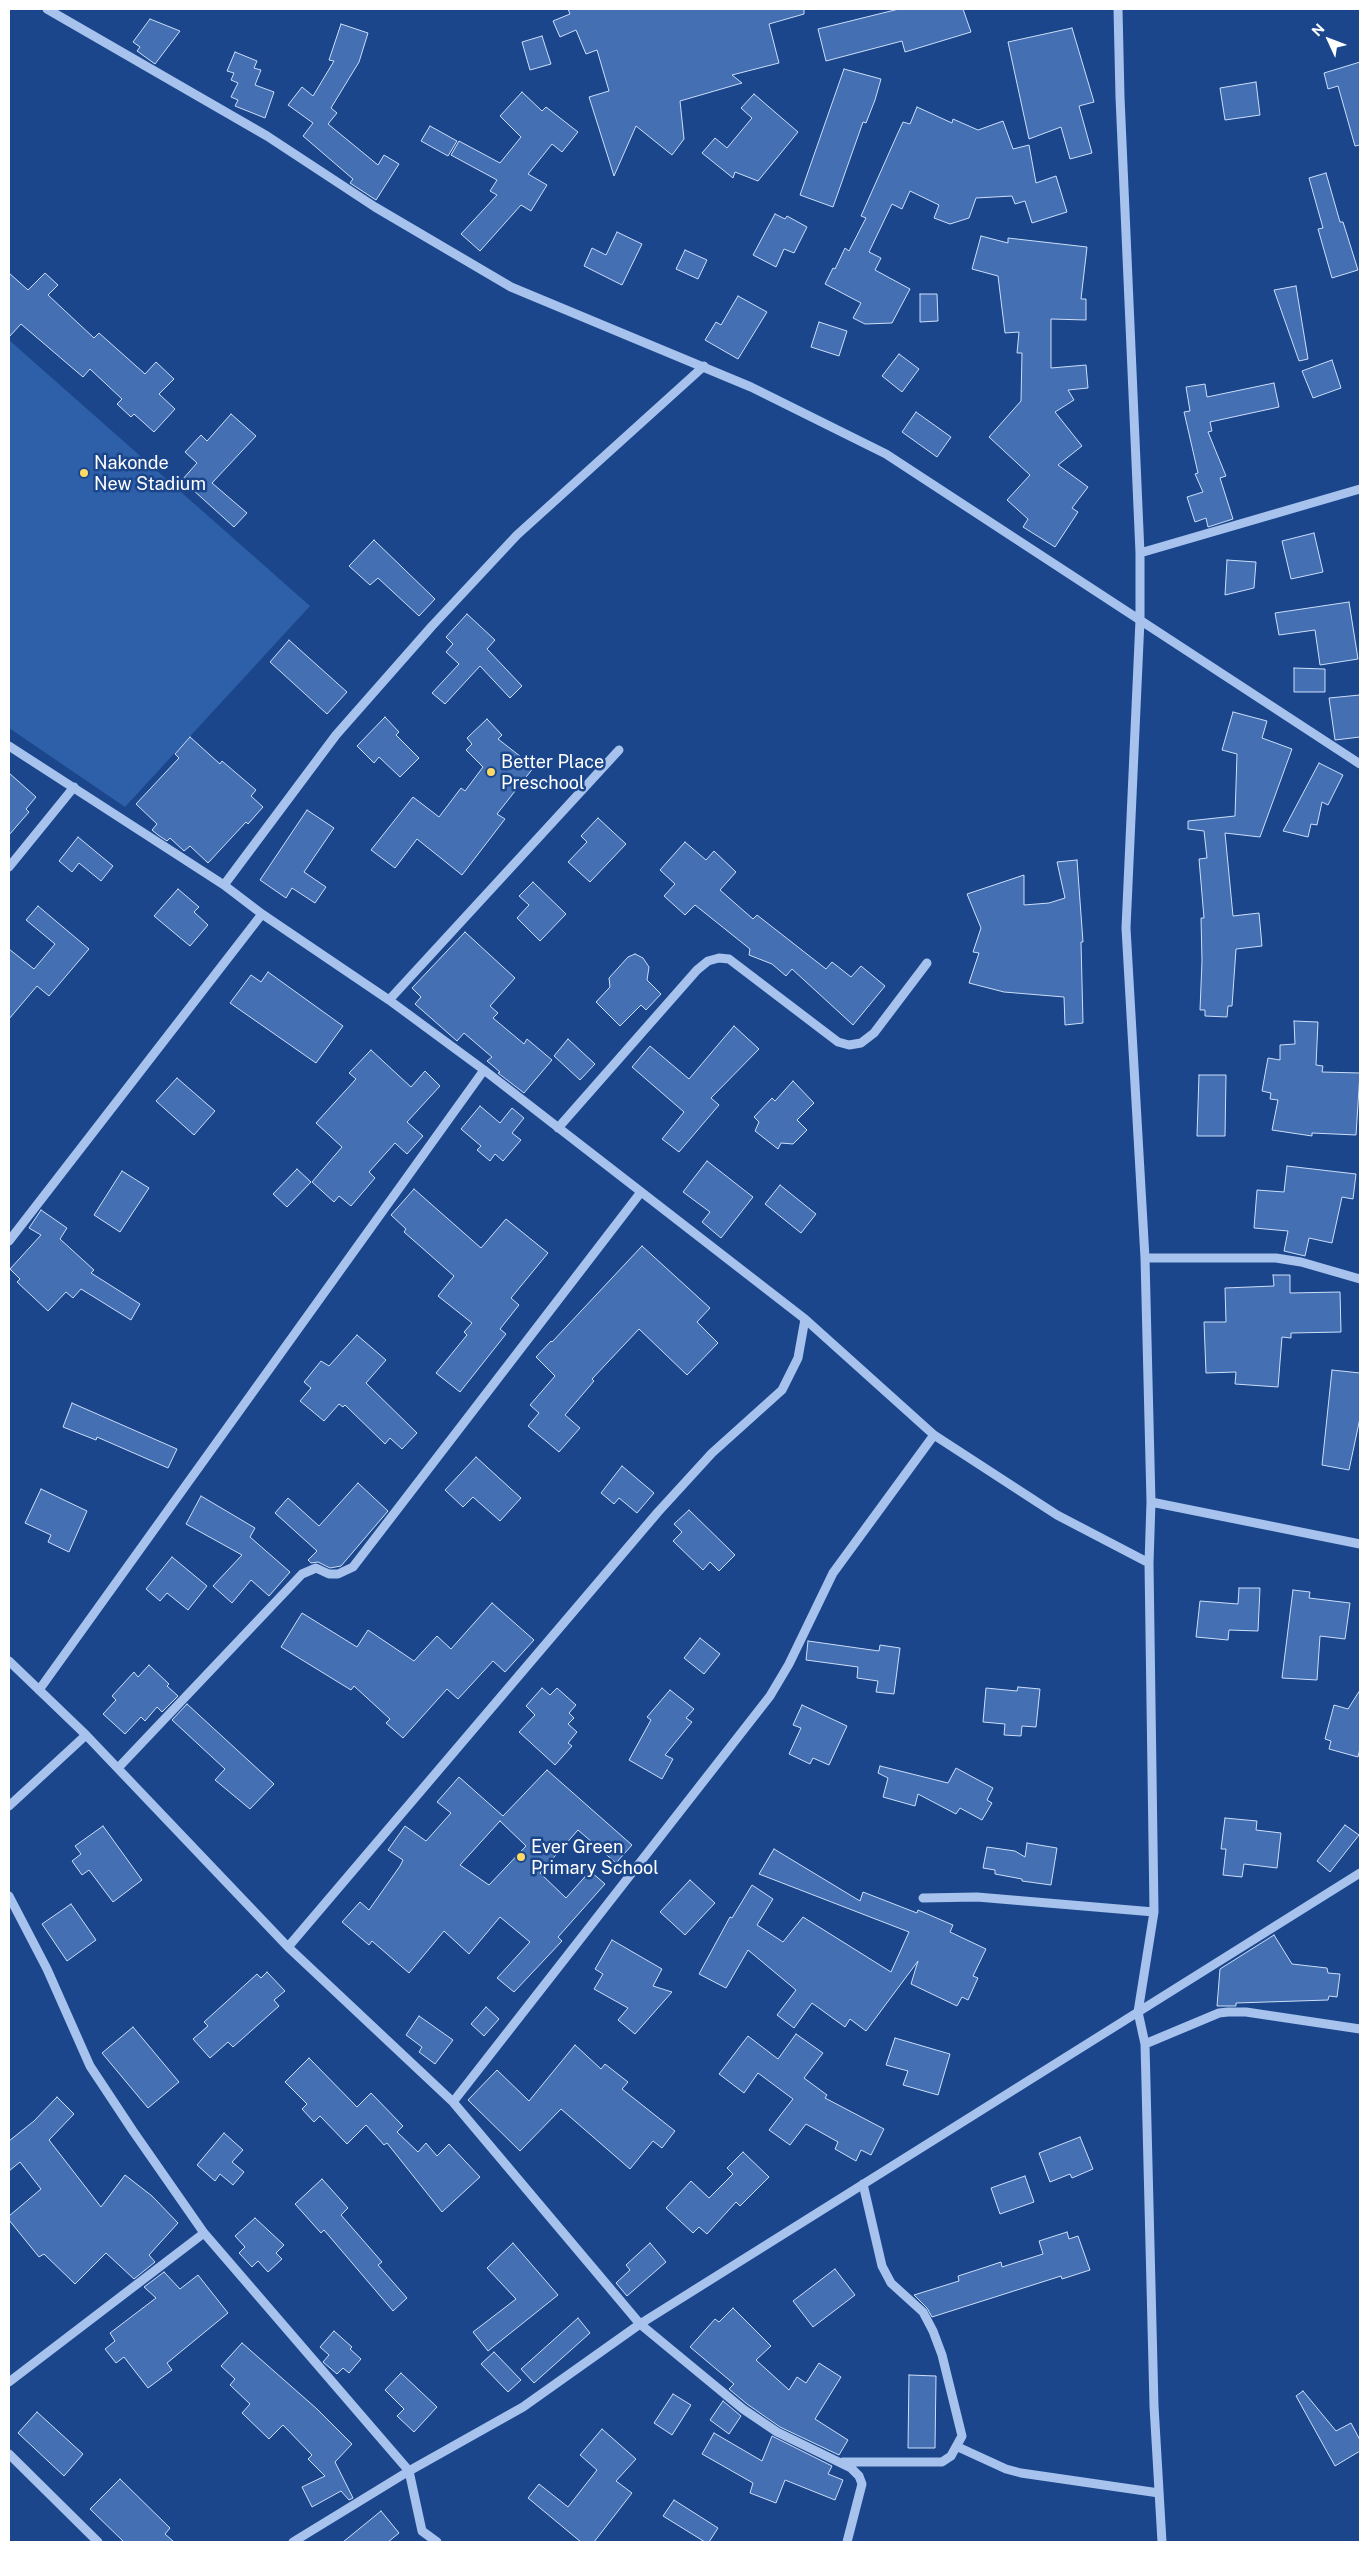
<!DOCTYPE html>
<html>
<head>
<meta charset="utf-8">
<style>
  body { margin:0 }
  #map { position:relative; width:1369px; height:2551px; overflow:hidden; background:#1b468b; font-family:"Public Sans",sans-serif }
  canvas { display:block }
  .frame { position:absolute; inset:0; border:10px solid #fff; pointer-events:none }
  .north { position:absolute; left:1304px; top:15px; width:50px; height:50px; -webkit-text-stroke:4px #1b468b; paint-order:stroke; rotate:313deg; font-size:14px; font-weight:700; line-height:20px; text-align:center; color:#fff }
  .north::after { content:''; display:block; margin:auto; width:18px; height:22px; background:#fff; clip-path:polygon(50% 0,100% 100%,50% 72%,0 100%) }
</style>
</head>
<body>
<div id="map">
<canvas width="1369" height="2551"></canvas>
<div class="frame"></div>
<div class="north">N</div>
</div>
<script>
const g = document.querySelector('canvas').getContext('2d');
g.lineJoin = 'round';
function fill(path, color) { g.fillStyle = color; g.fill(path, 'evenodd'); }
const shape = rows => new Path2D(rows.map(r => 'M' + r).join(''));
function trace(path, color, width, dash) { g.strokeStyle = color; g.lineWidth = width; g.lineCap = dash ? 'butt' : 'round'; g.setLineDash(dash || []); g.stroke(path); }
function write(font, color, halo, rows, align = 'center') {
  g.font = font + ' "Public Sans",sans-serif'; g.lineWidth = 5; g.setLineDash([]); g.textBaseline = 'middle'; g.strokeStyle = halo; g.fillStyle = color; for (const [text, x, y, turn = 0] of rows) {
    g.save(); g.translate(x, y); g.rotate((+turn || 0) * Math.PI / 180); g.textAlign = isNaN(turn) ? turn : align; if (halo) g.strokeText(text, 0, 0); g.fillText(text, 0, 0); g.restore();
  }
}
fill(shape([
  [9,340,310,606,125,807,9,728]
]), '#2e5fa9');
const building = shape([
  [568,9,804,9,804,14,769,24,779,63,732,75,742,83,680,101,684,139,672,155,636,126,614,176,589,97,609,91,597,50,586,54,576,30,560,37,553,21,570,14,568,9],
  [899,9,963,9,971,32,905,52,902,41,826,61,818,29,899,9],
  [150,19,180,31,155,64,137,51,140,47,133,42,150,19],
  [341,24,368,33,359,62,331,108,337,113,328,124,378,165,384,155,399,164,376,200,350,183,353,179,303,136,313,123,288,105,302,87,313,96,334,61,329,60,341,24],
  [1072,28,1094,102,1079,106,1092,153,1070,159,1061,127,1029,139,1008,42,1072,28],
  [542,36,551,64,530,70,522,42,542,36],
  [235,52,257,61,254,68,261,70,255,85,274,92,265,118,235,106,238,100,231,97,238,83,231,80,234,73,227,71,235,52],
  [1360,62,1360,145,1355,146,1338,86,1328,89,1324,73,1360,62],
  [844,69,881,79,875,100,866,123,863,122,833,207,800,195,844,69],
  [1256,82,1260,115,1225,120,1220,88,1256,82],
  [522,92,542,111,546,107,578,132,562,152,552,144,528,174,547,185,531,211,521,205,480,251,461,234,497,195,490,191,497,180,451,155,459,141,500,163,521,137,500,116,522,92],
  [754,94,798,132,758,181,735,172,733,178,702,153,715,138,727,148,752,118,741,108,754,94],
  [917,107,952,123,953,119,978,130,1003,121,1013,149,1029,145,1036,183,1056,176,1067,212,1032,223,1025,201,1015,204,1012,196,976,198,969,218,950,224,934,218,939,205,910,191,902,209,892,204,869,252,881,258,875,270,910,289,892,323,865,324,853,318,861,303,825,284,833,268,835,269,845,248,849,251,866,218,861,216,897,135,903,122,910,124,917,107],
  [430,126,457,141,448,156,421,141,430,126],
  [1326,173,1340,222,1343,222,1358,270,1332,278,1318,229,1323,228,1309,178,1326,173],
  [775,214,785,219,787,216,807,227,794,253,784,249,776,267,753,255,775,214],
  [617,232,642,244,622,285,584,266,592,248,606,255,617,232],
  [981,236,1008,243,1008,238,1087,247,1081,299,1086,299,1086,320,1051,319,1051,368,1086,365,1088,388,1068,390,1074,400,1055,412,1082,446,1058,465,1088,487,1072,508,1078,512,1055,547,1023,527,1028,519,1007,500,1030,475,989,437,1021,401,1022,353,1017,353,1019,332,1005,333,998,276,972,269,981,236],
  [685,250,707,260,698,279,676,269,685,250],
  [9,273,28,290,45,273,58,285,48,295,94,338,99,333,145,374,156,362,174,379,159,394,175,409,154,432,134,414,131,417,117,404,122,399,90,369,83,377,21,324,9,337,9,273],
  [1296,286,1308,359,1299,361,1274,290,1296,286],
  [920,294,937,294,938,321,920,322,920,294],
  [738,296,767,312,738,359,705,340,716,322,721,325,738,296],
  [819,322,847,331,839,356,811,347,819,322],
  [899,354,919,369,902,392,882,376,899,354],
  [1332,360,1341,388,1313,398,1302,371,1332,360],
  [1274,383,1279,407,1210,422,1212,431,1208,432,1226,476,1220,478,1233,519,1208,527,1206,518,1195,522,1187,497,1203,492,1195,474,1198,473,1184,412,1190,411,1186,387,1205,384,1207,397,1274,383],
  [916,412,951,437,937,457,902,432,916,412],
  [231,414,256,436,212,483,247,513,234,527,182,480,197,463,185,452,201,435,207,441,231,414],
  [1314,533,1323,572,1291,579,1282,541,1314,533],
  [374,540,435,599,419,616,378,578,370,585,349,566,374,540],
  [1227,560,1256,562,1254,588,1225,595,1227,560],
  [1349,602,1358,659,1320,665,1315,630,1279,635,1275,613,1349,602],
  [467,614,495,640,487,649,522,686,510,698,480,666,445,704,432,693,459,664,446,652,453,644,446,637,467,614],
  [289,640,347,692,327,714,270,662,289,640],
  [1294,668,1325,669,1325,692,1294,692,1294,668],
  [1360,695,1360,737,1335,740,1329,698,1360,695],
  [1233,712,1267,721,1262,738,1292,749,1260,837,1225,833,1233,916,1259,913,1262,946,1236,949,1232,1006,1228,1006,1227,1017,1205,1016,1205,1010,1200,1010,1202,961,1201,918,1204,918,1199,859,1207,858,1204,831,1188,829,1188,821,1235,816,1237,754,1222,750,1233,712],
  [385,717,399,732,396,735,419,758,400,777,379,757,374,763,357,746,385,717],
  [487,719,502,735,498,739,534,767,497,814,505,819,462,875,417,839,395,868,371,850,413,797,439,817,461,788,465,791,483,767,466,750,472,744,467,738,487,719],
  [190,737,220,764,222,761,256,790,251,796,263,807,248,824,246,822,208,863,190,846,184,851,170,838,167,841,158,835,152,830,157,824,136,804,179,758,175,754,190,737],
  [1319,763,1343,775,1328,805,1322,802,1317,825,1311,824,1308,837,1283,831,1319,763],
  [9,773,36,797,26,809,29,812,9,835,9,773],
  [307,810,334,828,304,872,326,887,315,903,292,888,286,898,260,880,307,810],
  [598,818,626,844,590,882,568,862,587,842,581,836,598,818],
  [78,837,113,866,101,881,79,863,72,872,59,861,78,837],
  [685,842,706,860,714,851,736,872,720,890,753,919,757,915,826,969,832,962,851,977,861,966,885,986,853,1025,792,969,786,976,772,964,749,955,750,949,695,905,685,915,664,896,675,884,660,870,685,842],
  [1077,860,1083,942,1081,942,1083,1023,1065,1025,1064,997,1004,992,969,983,979,953,973,952,981,928,967,894,1024,875,1024,905,1049,903,1065,898,1057,862,1077,860],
  [533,882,566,914,540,941,517,918,529,905,519,896,533,882],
  [178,889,199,907,194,912,208,925,190,946,154,916,178,889],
  [38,906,89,949,49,996,37,986,9,1019,9,949,34,969,55,944,26,920,38,906],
  [465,932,515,978,490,1006,498,1013,493,1018,524,1044,527,1039,552,1060,524,1093,498,1073,500,1072,487,1061,492,1057,464,1033,457,1041,415,1004,421,997,412,988,465,932],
  [635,954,643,958,649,967,647,980,661,994,646,1010,641,1005,620,1026,596,1002,610,987,609,978,628,957,635,954],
  [268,972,343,1026,316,1063,230,1003,251,975,261,982,268,972],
  [1294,1021,1318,1022,1316,1065,1323,1066,1322,1072,1360,1073,1356,1135,1312,1133,1312,1136,1272,1130,1278,1100,1270,1099,1271,1093,1262,1091,1268,1058,1280,1060,1280,1045,1295,1044,1294,1021],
  [734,1026,759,1049,711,1098,719,1105,679,1152,662,1139,684,1112,632,1067,650,1046,689,1079,734,1026],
  [568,1039,595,1064,580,1080,554,1056,568,1039],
  [371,1050,411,1087,425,1071,440,1086,407,1122,423,1136,407,1154,395,1143,369,1172,375,1178,351,1206,339,1196,334,1202,312,1182,342,1147,316,1123,356,1079,349,1073,371,1050],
  [1199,1075,1226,1075,1225,1136,1197,1136,1199,1075],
  [177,1078,215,1111,194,1135,156,1101,177,1078],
  [793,1081,814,1103,797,1120,807,1130,793,1144,781,1143,778,1149,755,1131,759,1122,754,1117,772,1098,775,1101,793,1081],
  [480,1106,500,1123,512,1108,524,1118,512,1133,521,1140,503,1161,495,1154,490,1161,477,1150,481,1146,461,1129,480,1106],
  [707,1161,753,1197,721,1238,702,1222,710,1212,683,1192,707,1161],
  [1287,1166,1356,1174,1353,1199,1342,1197,1332,1243,1309,1238,1305,1256,1284,1251,1288,1231,1254,1228,1257,1190,1284,1192,1287,1166],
  [297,1169,311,1182,287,1207,273,1194,297,1169],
  [122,1171,149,1188,120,1232,94,1215,122,1171],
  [780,1185,816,1214,801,1233,765,1204,780,1185],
  [414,1189,481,1248,506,1219,548,1253,511,1298,519,1305,500,1329,506,1334,460,1392,436,1373,467,1335,464,1332,472,1323,438,1296,454,1276,404,1232,406,1229,391,1215,414,1189],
  [41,1210,67,1228,60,1239,94,1270,91,1273,140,1304,131,1320,81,1289,73,1298,66,1292,48,1311,17,1282,20,1279,10,1269,41,1235,29,1228,41,1210],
  [642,1246,710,1308,697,1322,718,1343,687,1375,639,1329,592,1379,594,1381,565,1415,580,1428,559,1452,528,1426,539,1413,530,1405,555,1376,536,1357,551,1341,552,1342,642,1246],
  [1273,1275,1290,1275,1290,1293,1340,1292,1341,1332,1291,1333,1291,1338,1282,1337,1278,1387,1235,1384,1236,1372,1206,1373,1204,1322,1226,1322,1225,1288,1274,1286,1273,1275],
  [357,1335,386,1360,366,1383,417,1433,402,1449,390,1438,385,1444,345,1405,343,1407,339,1404,324,1421,300,1401,311,1388,304,1382,321,1361,329,1366,357,1335],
  [1332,1370,1360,1373,1360,1418,1349,1470,1322,1465,1332,1370],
  [72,1403,177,1449,168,1468,97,1437,96,1440,63,1427,72,1403],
  [476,1457,521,1498,500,1521,473,1497,463,1507,445,1490,476,1457],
  [622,1466,654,1493,637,1513,619,1498,614,1504,601,1493,622,1466],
  [358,1483,388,1511,341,1566,330,1568,318,1562,311,1563,308,1560,317,1551,275,1513,288,1498,319,1526,358,1483],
  [41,1489,87,1511,69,1552,48,1542,51,1535,25,1523,41,1489],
  [201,1496,255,1528,250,1537,290,1572,269,1596,251,1580,232,1603,213,1586,242,1555,186,1524,201,1496],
  [689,1510,735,1555,719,1571,710,1562,703,1570,673,1541,682,1532,674,1524,689,1510],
  [172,1557,207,1586,188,1610,167,1593,160,1601,146,1589,172,1557],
  [1239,1588,1260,1588,1258,1631,1229,1630,1228,1640,1196,1637,1200,1601,1238,1604,1239,1588],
  [1293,1590,1310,1592,1309,1598,1350,1603,1345,1639,1320,1636,1317,1680,1282,1678,1293,1590],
  [492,1603,534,1640,505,1672,493,1661,458,1699,447,1689,403,1738,386,1723,390,1719,354,1686,351,1690,281,1647,302,1613,357,1647,368,1630,414,1661,437,1636,451,1649,492,1603],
  [700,1638,720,1654,704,1674,684,1658,700,1638],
  [808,1641,879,1651,880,1645,900,1648,894,1694,876,1692,878,1681,857,1678,858,1667,806,1660,808,1641],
  [149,1665,169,1684,167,1686,178,1696,162,1712,157,1707,145,1721,141,1717,125,1734,103,1714,116,1700,112,1696,134,1672,138,1677,149,1665],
  [1018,1687,1040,1689,1036,1727,1022,1726,1021,1736,1004,1735,1005,1724,983,1722,986,1688,1017,1691,1018,1687],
  [542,1688,550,1695,557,1688,576,1705,569,1713,574,1718,568,1724,577,1732,568,1743,572,1746,555,1765,519,1732,535,1715,526,1706,542,1688],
  [670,1690,694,1709,686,1718,692,1722,665,1755,673,1759,662,1779,629,1760,651,1720,647,1717,670,1690],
  [1360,1690,1360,1748,1358,1757,1329,1749,1331,1741,1325,1739,1334,1705,1348,1709,1360,1690],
  [187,1704,274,1784,250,1809,215,1780,225,1769,172,1720,187,1704],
  [802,1705,847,1726,829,1765,813,1758,810,1764,789,1754,801,1728,793,1725,802,1705],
  [880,1766,948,1783,956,1768,993,1788,987,1800,992,1803,982,1820,960,1808,956,1814,918,1794,915,1806,883,1797,888,1778,878,1773,880,1766],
  [547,1770,632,1845,616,1863,578,1830,540,1873,566,1898,590,1871,605,1884,558,1937,562,1941,514,1992,497,1978,530,1942,500,1917,469,1954,444,1931,409,1973,372,1941,369,1945,342,1922,360,1902,369,1910,400,1866,403,1860,388,1850,405,1826,426,1841,451,1813,437,1802,459,1777,503,1816,547,1770],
  [500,1821,526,1846,489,1885,460,1865,500,1821],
  [1225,1818,1257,1821,1256,1830,1281,1833,1277,1868,1244,1864,1242,1877,1223,1875,1226,1849,1221,1849,1225,1818],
  [1345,1825,1359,1835,1330,1872,1317,1861,1345,1825],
  [103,1826,142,1880,113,1902,89,1870,82,1875,72,1861,81,1854,75,1846,103,1826],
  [1027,1843,1057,1848,1051,1885,1022,1881,1022,1879,995,1874,995,1870,983,1868,987,1847,1015,1851,1025,1857,1027,1843],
  [774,1849,860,1901,863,1892,917,1913,918,1910,953,1925,950,1932,986,1949,973,1976,978,1978,968,2000,962,1997,957,2006,911,1984,918,1961,866,2031,850,2019,845,2027,812,2003,794,2028,777,2015,796,1990,748,1950,726,1988,699,1974,730,1917,732,1918,752,1885,773,1899,757,1925,783,1942,803,1917,891,1972,909,1932,759,1874,774,1849],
  [690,1880,715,1903,685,1935,660,1912,690,1880],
  [71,1904,96,1940,67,1961,42,1924,71,1904],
  [1274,1935,1292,1964,1327,1968,1328,1973,1340,1974,1337,1997,1329,1996,1328,2000,1236,2003,1236,2006,1217,2006,1220,1969,1274,1935],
  [612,1940,662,1969,653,1986,672,1992,635,2034,618,2020,628,2008,594,1989,603,1974,595,1969,612,1940],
  [267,1972,285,1991,274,2000,279,2006,233,2047,228,2042,210,2058,193,2039,208,2026,204,2022,257,1974,261,1978,267,1972],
  [486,2007,499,2019,484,2036,471,2024,486,2007],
  [419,2016,453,2040,435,2064,419,2052,422,2047,406,2035,419,2016],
  [133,2027,179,2082,148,2108,102,2053,133,2027],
  [796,2034,823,2053,804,2078,827,2095,825,2098,884,2129,871,2155,861,2150,856,2161,835,2149,838,2142,806,2124,790,2145,769,2130,793,2099,758,2073,744,2093,719,2074,748,2036,778,2059,796,2034],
  [895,2038,950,2054,938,2095,903,2085,908,2071,886,2065,895,2038],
  [575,2045,601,2069,605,2064,628,2082,622,2089,675,2131,662,2148,653,2141,630,2169,561,2109,520,2151,468,2100,497,2070,529,2101,575,2045],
  [309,2058,357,2107,371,2093,403,2126,397,2132,418,2152,426,2143,437,2156,449,2144,480,2177,442,2212,387,2143,384,2145,366,2125,347,2144,320,2116,314,2122,302,2109,307,2104,285,2082,309,2058],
  [57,2097,74,2114,49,2140,101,2207,125,2175,152,2196,178,2223,149,2255,155,2262,134,2279,106,2253,75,2284,44,2254,39,2257,9,2220,9,2216,41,2189,20,2162,9,2171,9,2141,34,2121,57,2097],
  [224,2133,243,2150,232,2162,244,2172,233,2185,220,2174,215,2181,197,2165,224,2133],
  [1080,2137,1093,2169,1072,2178,1070,2174,1050,2182,1039,2153,1080,2137],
  [743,2152,769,2177,740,2206,736,2202,707,2234,699,2227,693,2233,666,2208,691,2181,709,2198,733,2174,727,2168,743,2152],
  [1025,2176,1034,2202,1000,2214,991,2188,1025,2176],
  [322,2179,348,2208,341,2215,382,2262,378,2265,407,2298,393,2311,324,2230,321,2233,295,2204,322,2179],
  [255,2218,284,2245,276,2253,282,2259,268,2272,258,2261,252,2267,239,2253,245,2247,235,2236,255,2218],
  [1067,2232,1069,2239,1078,2236,1090,2270,1062,2279,1061,2276,932,2317,927,2308,914,2295,959,2281,958,2276,986,2267,1001,2262,1002,2267,1043,2254,1039,2241,1067,2232],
  [513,2243,558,2295,488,2351,473,2332,516,2299,487,2268,513,2243],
  [650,2243,666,2262,627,2296,616,2283,630,2270,626,2265,650,2243],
  [835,2269,855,2295,813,2327,793,2301,835,2269],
  [164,2272,180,2289,198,2275,228,2313,167,2363,172,2370,148,2388,124,2357,116,2363,105,2349,115,2341,110,2333,156,2298,144,2287,164,2272],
  [733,2308,771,2346,756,2360,789,2390,797,2377,806,2383,819,2363,841,2377,815,2419,848,2440,839,2455,780,2427,747,2404,729,2389,734,2384,690,2347,715,2319,719,2322,733,2308],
  [578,2318,590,2333,534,2383,521,2369,578,2318],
  [334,2331,352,2347,350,2349,361,2359,349,2373,343,2368,337,2374,323,2362,329,2355,320,2347,334,2331],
  [242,2343,317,2409,352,2444,335,2462,353,2498,349,2500,341,2491,312,2507,302,2487,325,2476,308,2459,312,2455,283,2425,269,2439,242,2413,250,2404,230,2385,235,2379,221,2366,242,2343],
  [494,2352,521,2380,508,2392,481,2364,494,2352],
  [401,2373,437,2407,414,2432,397,2416,404,2409,385,2390,401,2373],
  [909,2375,936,2376,935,2448,908,2448,909,2375],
  [1303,2391,1336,2431,1351,2423,1360,2440,1360,2451,1335,2466,1296,2396,1303,2391],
  [673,2394,691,2405,672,2435,654,2423,673,2394],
  [723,2401,741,2416,729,2434,710,2420,723,2401],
  [37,2412,83,2454,64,2476,18,2433,37,2412],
  [602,2429,636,2459,616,2481,632,2493,594,2542,581,2542,528,2498,539,2484,568,2507,597,2470,580,2455,602,2429],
  [714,2433,762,2461,772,2436,832,2466,828,2474,843,2480,835,2500,785,2480,776,2503,750,2493,753,2483,702,2454,714,2433],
  [120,2479,170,2528,165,2534,174,2542,124,2542,90,2509,120,2479],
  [674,2500,718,2528,709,2542,705,2542,663,2516,674,2500],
  [381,2511,399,2533,388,2542,343,2542,381,2511]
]);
fill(building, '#4470b3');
trace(building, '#ccdef9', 1);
trace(shape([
  [47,9,267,136,375,207,511,287,751,387,886,454,1360,764],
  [1118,9,1120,97,1140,553,1140,620,1126,928,1145,1258,1151,1502,1149,1563,1154,1912,1138,2012,1145,2044,1154,2406,1162,2542],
  [1140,553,1360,489],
  [9,746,224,885,262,914,389,1000,484,1070,805,1319,934,1435,1057,1515,1149,1563],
  [9,867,74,787],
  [224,885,336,735,432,626,517,535,704,366],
  [389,1000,619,750],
  [558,1128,697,970,708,961,719,958,729,959,838,1042,849,1045,861,1043,874,1033,927,963],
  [9,1241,262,914],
  [1145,1258,1276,1258,1301,1262,1360,1279],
  [1151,1502,1360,1544],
  [9,1661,86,1735,288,1947,453,2102,640,2324,743,2409,777,2432,851,2468,859,2476,862,2484,847,2542],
  [39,1690,484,1070],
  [118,1768,302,1574,316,1568,329,1574,338,1574,353,1567,641,1192],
  [9,1806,86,1735],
  [9,1896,47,1969,90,2066,133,2131,204,2233,409,2471,422,2531,437,2542],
  [923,1898,977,1897,1154,1912],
  [288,1947,658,1512,712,1453,782,1390,798,1358,805,1319],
  [1145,2044,1219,2013,1228,2012,1246,2012,1360,2029],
  [453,2102,770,1696,789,1664,833,1573,934,1435],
  [9,2382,204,2233],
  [958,2447,1006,2469,1021,2473,1159,2493],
  [9,2454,98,2542],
  [843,2462,942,2462,951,2456,962,2436,942,2355,933,2331,923,2312,891,2283,882,2266,863,2184],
  [293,2542,409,2471,523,2407,640,2324,1360,1873]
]), '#a6c2ed', 9);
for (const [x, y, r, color] of [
  [84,473,5,"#fed963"],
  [491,772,5,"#fed963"],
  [521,1857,5,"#fed963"]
]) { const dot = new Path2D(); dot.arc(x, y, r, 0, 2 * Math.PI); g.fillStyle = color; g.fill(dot); trace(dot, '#1b468b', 2); }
write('18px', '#fff', '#1b468b', [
  ["Nakonde",94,463],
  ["New Stadium",94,484],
  ["Better Place",501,762],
  ["Preschool",501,783],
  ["Ever Green",531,1847],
  ["Primary School",531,1868]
], 'left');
</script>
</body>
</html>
